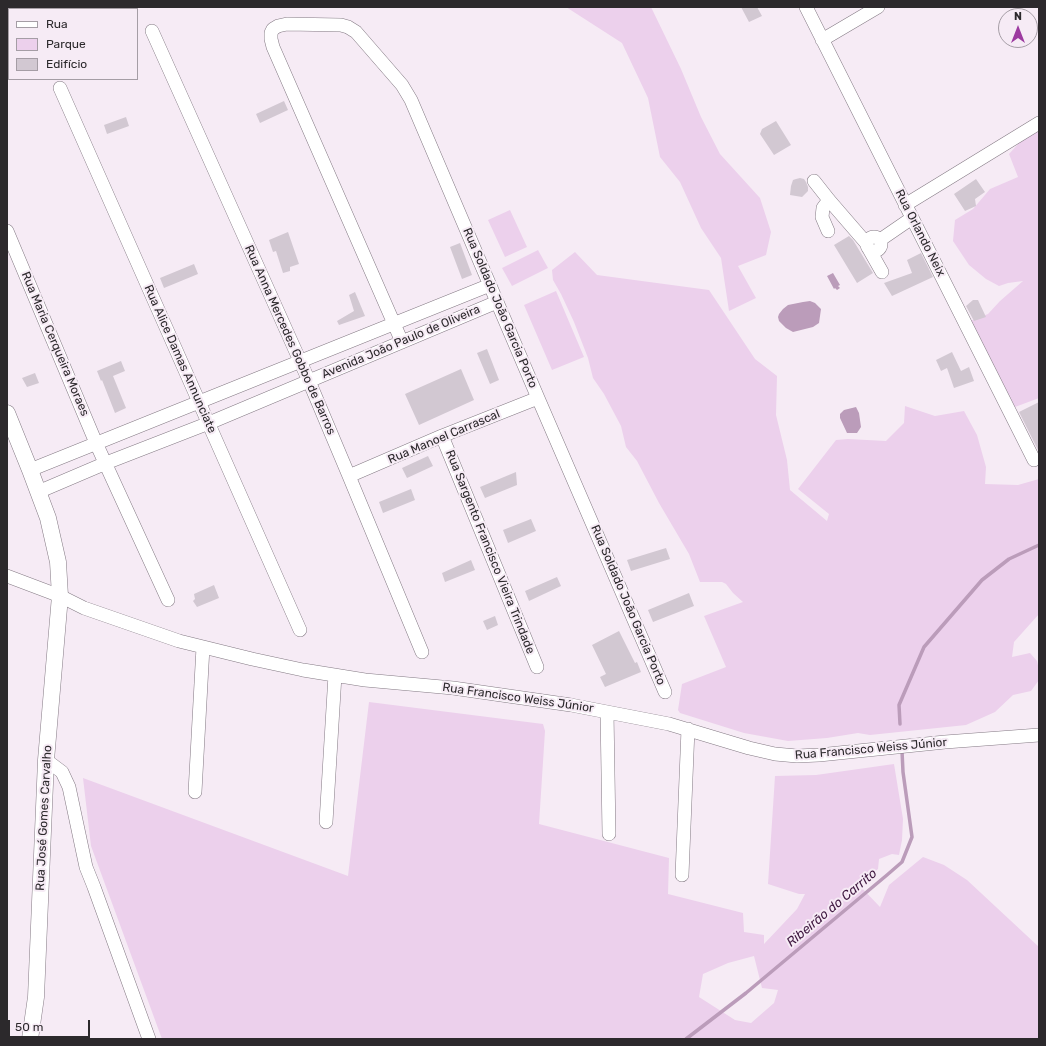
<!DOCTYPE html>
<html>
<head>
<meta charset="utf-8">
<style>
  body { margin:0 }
  #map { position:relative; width:1046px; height:1046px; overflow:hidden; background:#f6ebf5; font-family:Rubik,sans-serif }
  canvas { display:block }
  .frame { position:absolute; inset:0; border:8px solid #2c292c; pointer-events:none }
  .legend { position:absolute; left:8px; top:8px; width:130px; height:72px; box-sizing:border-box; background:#f6ebf5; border:1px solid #a59da5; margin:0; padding:5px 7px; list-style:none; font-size:12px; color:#2c292c }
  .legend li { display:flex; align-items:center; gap:8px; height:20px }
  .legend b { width:20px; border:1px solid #a59da5 }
  .north { position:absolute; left:998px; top:8px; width:40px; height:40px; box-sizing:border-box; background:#f6ebf5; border:1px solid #a59da5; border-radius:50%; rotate:0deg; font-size:11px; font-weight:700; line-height:16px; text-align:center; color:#2c292c }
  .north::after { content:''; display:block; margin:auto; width:14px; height:18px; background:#9d3aa0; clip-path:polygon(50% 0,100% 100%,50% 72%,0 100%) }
  .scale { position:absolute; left:8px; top:1020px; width:82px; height:18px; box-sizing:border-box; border:2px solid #2c292c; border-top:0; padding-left:5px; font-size:12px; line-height:14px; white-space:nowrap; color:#2c292c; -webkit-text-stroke:3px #f6ebf5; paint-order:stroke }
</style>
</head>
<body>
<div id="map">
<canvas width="1046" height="1046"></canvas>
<div class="frame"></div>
<ul class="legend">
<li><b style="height:5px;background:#fff"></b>Rua</li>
<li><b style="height:11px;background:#ecd0ec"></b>Parque</li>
<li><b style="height:11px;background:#d2c8d2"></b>Edifício</li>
</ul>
<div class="north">N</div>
<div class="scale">50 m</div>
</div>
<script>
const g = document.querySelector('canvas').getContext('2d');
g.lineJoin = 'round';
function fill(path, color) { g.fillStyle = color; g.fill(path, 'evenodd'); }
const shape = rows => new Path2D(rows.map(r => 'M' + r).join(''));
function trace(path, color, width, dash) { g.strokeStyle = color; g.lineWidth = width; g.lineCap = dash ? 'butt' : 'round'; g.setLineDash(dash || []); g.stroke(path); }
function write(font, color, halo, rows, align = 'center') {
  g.font = font + ' Rubik,sans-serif'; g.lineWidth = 4; g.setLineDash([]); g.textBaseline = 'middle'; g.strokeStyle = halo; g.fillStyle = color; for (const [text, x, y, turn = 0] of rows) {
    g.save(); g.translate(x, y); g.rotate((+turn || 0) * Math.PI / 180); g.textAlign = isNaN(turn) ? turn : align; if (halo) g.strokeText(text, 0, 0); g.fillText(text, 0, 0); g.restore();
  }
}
fill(shape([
  [566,7,651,7,681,69,701,117,720,154,760,198,771,232,766,255,738,266,756,298,729,311,721,258,701,228,680,182,660,157,648,98,622,43],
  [1039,127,1039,398,1015,407,970,321,988,314,1000,301,1023,281,1008,283,999,286,986,279,969,265,953,241,955,220,973,209,990,189,1018,177,1009,154,1029,132],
  [510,210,527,247,505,257,488,220],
  [538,250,548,268,512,286,502,268],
  [575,252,597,275,709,290,755,359,777,376,776,415,787,460,790,490,827,521,829,514,798,489,836,440,848,439,886,441,904,423,905,406,935,416,964,411,977,435,986,467,985,484,1018,485,1039,479,1039,614,1014,642,1012,657,1030,653,1037,661,1039,670,1039,680,1031,691,1013,695,995,712,966,725,870,735,858,733,827,738,788,741,744,733,680,713,678,710,682,684,726,667,704,616,743,602,733,593,726,584,722,582,700,582,689,554,659,503,637,461,626,447,621,426,604,394,593,378,588,358,574,322,561,294,553,280,552,270],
  [556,291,584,357,552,370,524,305],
  [369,702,543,724,545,731,539,824,669,858,668,894,743,913,744,932,764,935,764,944,797,909,805,894,799,894,768,884,775,776,816,775,894,764,903,819,902,840,899,855,892,854,879,859,878,869,859,885,880,907,889,885,923,857,944,865,967,880,1039,947,1039,1039,162,1039,91,846,83,778,348,876],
  [754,956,762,988,778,990,774,1003,751,1023,735,1020,699,997,703,974,728,963]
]), '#ecd0ec');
fill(shape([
  [833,273,840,285,838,286,840,288,837,290,835,288,834,289,827,276],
  [810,301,815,303,821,309,819,323,813,327,793,332,786,328,779,321,778,317,779,314,783,309,788,305,803,302],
  [856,407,859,413,861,427,857,433,847,433,840,418,840,414,844,410]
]), '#bb9cba');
trace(shape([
  [900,724,899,705,924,647,982,580,1009,559,1039,545],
  [686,1039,746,993,887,875,902,862,912,837,903,772,902,751]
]), '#bb9cba', 3.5);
fill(shape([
  [741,7,757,7,762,16,749,22],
  [284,101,288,110,260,123,256,114],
  [126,117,129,126,107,134,104,125],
  [776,121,791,145,774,155,760,134,762,129],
  [800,178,804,179,806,182,808,187,808,191,802,197,790,195,791,186,793,180,796,179],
  [976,179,985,192,975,199,976,206,965,211,954,194],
  [288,232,299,264,290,267,290,271,283,273,276,251,273,252,269,240],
  [849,236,853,240,873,273,857,283,834,245],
  [460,243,472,275,462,279,450,247],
  [921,253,933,277,892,296,884,283,912,273,907,260],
  [194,264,198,274,164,288,160,278],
  [355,292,365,316,339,325,337,321,354,311,349,295],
  [973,300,978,300,986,317,974,321,966,306],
  [487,349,499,380,490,384,477,353],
  [952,352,961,371,969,367,974,381,954,388,947,368,941,371,936,360],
  [121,361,125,371,113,376,126,408,115,413,102,380,101,381,97,371],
  [461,369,474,400,419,425,405,394],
  [35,373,39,383,27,387,22,378],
  [1039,402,1039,452,1019,412],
  [428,456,433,466,407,478,402,468],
  [516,472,517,485,485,498,480,487],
  [411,489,415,500,383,513,379,502],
  [531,519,536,531,508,543,503,530],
  [666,548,670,559,631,571,627,560],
  [471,560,475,570,445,582,442,573],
  [557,577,561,586,529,601,525,591],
  [214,585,219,598,197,607,193,601,195,599,194,594],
  [689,593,694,606,653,622,648,610],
  [495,616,498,625,487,630,483,621],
  [619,631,635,663,637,662,641,672,605,687,600,677,606,674,592,645]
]), '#d2c8d2');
const minor = shape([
  [806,7,1034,460],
  [152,31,309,381,349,476,422,652],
  [822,40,878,7],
  [60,88,300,630],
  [814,181,829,200,867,244],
  [905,205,1039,123],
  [7,231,96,443,168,600],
  [828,231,822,217,823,208,829,200],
  '867 244a7 7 0 1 1 14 0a7 7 0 1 1-14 0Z',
  [880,240,912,218],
  [869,249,882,272],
  [402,342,273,47,271,39,271,33,273,29,278,26,287,24,341,25,348,27,356,32,402,85,411,100,538,398,665,692],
  [442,436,537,667],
  [30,470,490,285],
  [349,476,442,436,538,398],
  [38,492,106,463,209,423,497,302],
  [7,576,60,596,84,608,179,641,252,659,303,670,365,680,453,688,571,705,669,724,749,748,775,754,797,756,819,755,945,742,1039,735],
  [607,712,609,834],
  [46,760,62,772,69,787,86,867,94,887,149,1039],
  [195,792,203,647],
  [326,822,335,675],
  [682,875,688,729]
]);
const major = shape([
  [7,413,30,470,48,518,58,562,60,596,46,760,36,997,30,1039]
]);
trace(minor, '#847a84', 14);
trace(major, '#847a84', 17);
trace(minor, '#fff', 13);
trace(major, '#fff', 16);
write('12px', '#2c292c', '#f6ebf5', [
  ["Rua Orlando Neix",920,233,63],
  ["Rua Soldado João Garcia Porto",500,308,67],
  ["Rua Anna Mercedes Gobbo de Barros",290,340,66],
  ["Avenida João Paulo de Oliveira",401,342,-23],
  ["Rua Maria Cerqueira Moraes",55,344,67],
  ["Rua Alice Damas Annunciate",180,359,66],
  ["Rua Manoel Carrascal",444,437,-23],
  ["Rua Sargento Francisco Vieira Trindade",490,552,68],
  ["Rua Soldado João Garcia Porto",628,605,67],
  ["Rua Francisco Weiss Júnior",518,698,8],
  ["Rua Francisco Weiss Júnior",871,749,-5],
  ["Rua José Gomes Carvalho",44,818,-87]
]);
write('italic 13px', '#3f1840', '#f6ebf5', [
  ["Ribeirão do Carrito",832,908,-40]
]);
</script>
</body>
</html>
